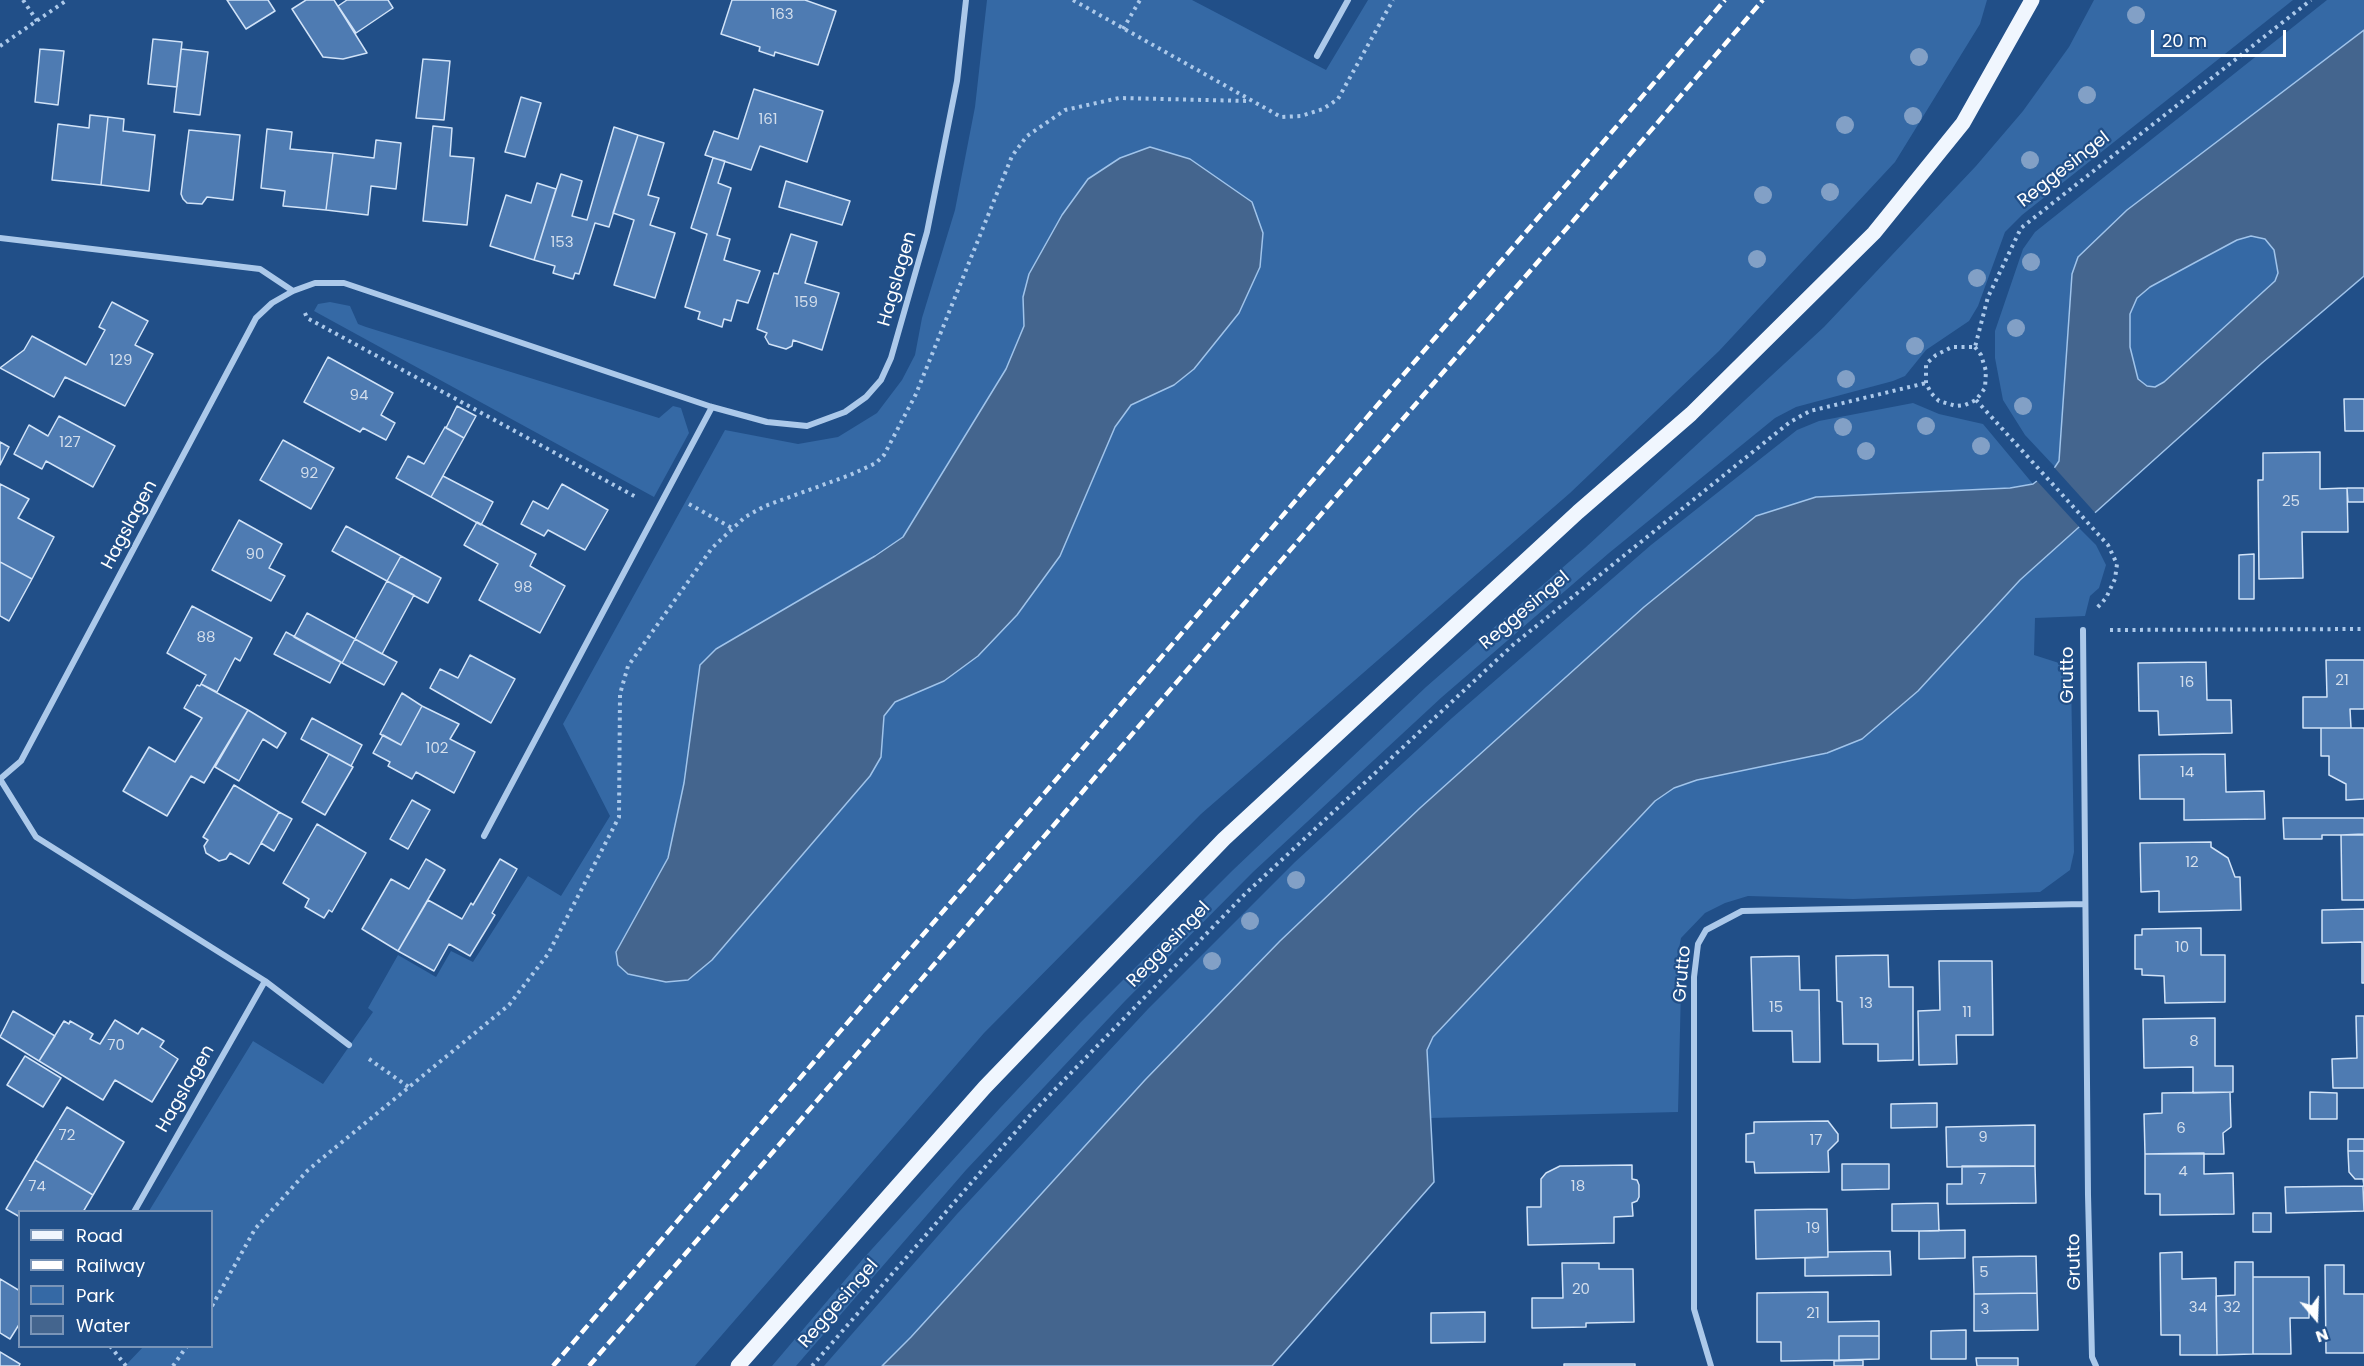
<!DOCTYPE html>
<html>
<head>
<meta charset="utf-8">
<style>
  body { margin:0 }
  #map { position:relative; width:2364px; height:1366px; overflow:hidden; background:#214f88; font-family:Poppins,sans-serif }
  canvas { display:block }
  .legend { position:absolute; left:18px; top:1210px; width:195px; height:138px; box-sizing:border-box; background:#214f88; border:2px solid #7a95b8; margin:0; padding:8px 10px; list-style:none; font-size:18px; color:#fff }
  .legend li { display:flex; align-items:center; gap:12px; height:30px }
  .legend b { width:30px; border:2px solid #7a95b8 }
  .north { position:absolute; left:2286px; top:1288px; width:60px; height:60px; -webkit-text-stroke:4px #214f88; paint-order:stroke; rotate:161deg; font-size:16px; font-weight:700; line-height:24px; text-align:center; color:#fff }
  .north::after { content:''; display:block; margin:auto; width:21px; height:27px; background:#fff; clip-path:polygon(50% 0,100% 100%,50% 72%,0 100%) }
  .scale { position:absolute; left:2151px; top:30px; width:135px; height:27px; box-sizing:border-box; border:3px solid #fff; border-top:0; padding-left:8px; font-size:18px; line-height:21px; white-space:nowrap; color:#fff; -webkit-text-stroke:4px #214f88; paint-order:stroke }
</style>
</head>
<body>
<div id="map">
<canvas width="2364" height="1366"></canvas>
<ul class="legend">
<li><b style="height:8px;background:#f0f6fe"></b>Road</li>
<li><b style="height:8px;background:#fff"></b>Railway</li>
<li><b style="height:16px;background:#3569a5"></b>Park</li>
<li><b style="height:16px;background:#44658e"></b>Water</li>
</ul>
<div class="north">N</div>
<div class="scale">20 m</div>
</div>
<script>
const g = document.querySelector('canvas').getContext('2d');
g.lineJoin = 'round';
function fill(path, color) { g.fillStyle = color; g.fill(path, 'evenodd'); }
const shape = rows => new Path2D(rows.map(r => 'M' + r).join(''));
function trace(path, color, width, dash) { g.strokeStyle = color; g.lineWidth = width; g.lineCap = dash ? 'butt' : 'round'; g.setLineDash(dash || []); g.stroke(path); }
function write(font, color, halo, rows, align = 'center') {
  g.font = font + ' Poppins,sans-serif'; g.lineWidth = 4.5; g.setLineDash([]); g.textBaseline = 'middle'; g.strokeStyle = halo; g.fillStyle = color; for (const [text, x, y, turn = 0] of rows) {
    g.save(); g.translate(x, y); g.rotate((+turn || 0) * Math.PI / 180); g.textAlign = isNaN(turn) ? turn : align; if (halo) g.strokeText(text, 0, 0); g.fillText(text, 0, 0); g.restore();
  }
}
fill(shape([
  [987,0,1192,0,1326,70,1368,0,1987,0,1980,24,1895,162,1719,351,1570,493,1201,814,984,1033,695,1366,125,1366,143,1347,212,1346,212,1212,149,1211,253,1041,323,1084,373,1012,368,1008,398,955,436,977,451,951,473,962,528,876,561,896,610,816,563,724,725,430,798,444,838,437,877,413,902,380,915,355,922,318,955,210,975,107],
  [1263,233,1260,266,1239,313,1194,369,1174,385,1131,405,1115,427,1060,556,944,681,895,702,884,716,881,757,616,952,668,858,684,783,701,665,903,537,1006,369,1024,326,1023,297],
  [2094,0,2293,0,2022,215,2005,232,1978,306,1969,321,1926,350,1905,376,1893,381,1796,407,1775,418,1609,553,1442,697,1253,872,1125,1001,966,1170,796,1366,772,1366,862,1260,1000,1108,1081,1022,1233,870,1426,687,1585,548,1824,327,1976,166,2023,111,2069,47],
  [2327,0,2364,0,2364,30,2127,210,2078,257,2072,274,2059,461,2055,467,2025,435,2003,400,1995,358,1995,331,2023,249,2035,232],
  [2251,236,2265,239,2274,250,2278,273,2275,281,2164,382,2155,387,2147,386,2138,379,2130,347,2130,314,2137,298,2150,287,2196,262,2237,240],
  [330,302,350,306,358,324,366,327,659,418,673,406,681,408,689,433,654,497,314,311,318,304],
  [1913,403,1939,414,1983,424,2033,484,2010,488,1816,497,1756,516,1644,607,1420,808,1280,941,1145,1080,911,1337,882,1366,824,1366,957,1214,1148,1009,1295,862,1452,718,1651,545,1797,430,1819,421],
  [2079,528,2096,545,2106,565,2099,588,2090,596,2085,616,2035,618,2034,655,2059,663,2071,676,2074,852,2070,870,2040,892,1853,899,1748,896,1725,903,1705,913,1681,938,1677,959,1681,989,1678,1112,1430,1118,1427,1050,1433,1037,1655,801,1674,788,1697,780,1827,753,1862,739,1918,691,2020,580]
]), '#3569a5');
const water = shape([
  [2364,30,2364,276,2262,363,2020,580,1918,691,1862,739,1827,753,1697,780,1674,788,1655,801,1433,1037,1427,1050,1434,1182,1272,1366,882,1366,911,1337,1145,1080,1280,941,1420,808,1644,607,1756,516,1816,497,2010,488,2033,484,2055,467,2059,461,2072,274,2078,257,2127,210,2364,30],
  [2251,236,2265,239,2274,250,2278,273,2275,281,2164,382,2155,387,2147,386,2138,379,2130,347,2130,314,2137,298,2150,287,2196,262,2237,240,2251,236],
  [1150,147,1190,159,1252,202,1263,233,1260,267,1239,313,1194,369,1174,385,1131,405,1115,427,1060,556,1017,615,978,656,944,681,895,702,884,716,881,757,870,776,712,960,688,980,666,982,628,974,618,965,616,952,668,858,684,783,700,665,716,649,875,556,903,537,1006,369,1024,326,1023,297,1029,274,1062,215,1088,179,1120,158,1150,147]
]);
fill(water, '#44658e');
trace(water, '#a0c4eb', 1.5);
fill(shape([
  [2052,465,2098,516,2082,530,2035,479]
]), '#214f88');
const building = shape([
  [227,0,268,0,275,11,246,29,227,0],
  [306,0,334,0,367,53,343,59,323,57,292,9,306,0],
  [347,0,388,0,393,8,356,33,338,6,347,0],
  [732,0,805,0,836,11,818,65,775,52,774,56,759,51,760,47,721,34,732,0],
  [153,39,182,42,177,87,148,84,153,39],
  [40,49,64,51,58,105,35,102,40,49],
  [181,49,208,52,200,115,174,112,181,49],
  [423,59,450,61,444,120,416,118,423,59],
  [754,89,823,111,807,162,760,146,751,170,705,155,714,131,738,139,754,89],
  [521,97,541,103,525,157,505,152,521,97],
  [90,115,108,117,101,185,52,180,58,124,89,128,90,115],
  [108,117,124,119,123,131,155,135,149,191,101,185,108,117],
  [433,126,452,128,450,156,474,158,467,225,423,221,433,126],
  [614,127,638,135,609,227,595,223,579,274,575,273,573,279,553,273,555,266,534,260,561,174,582,181,572,216,587,220,614,127],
  [267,129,292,132,290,149,333,153,326,210,283,206,285,191,261,188,267,129],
  [189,130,240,135,233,200,207,197,202,204,187,203,183,199,181,194,189,130],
  [638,135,664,143,648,195,659,198,650,225,675,233,655,298,614,285,634,220,613,213,638,135],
  [376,140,401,143,396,189,371,186,368,215,326,210,333,153,374,158,376,140],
  [713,158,725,161,718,183,731,188,717,235,730,239,724,260,760,271,748,303,737,300,731,321,724,319,722,327,698,319,700,312,685,307,707,234,691,228,713,158],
  [786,181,850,201,842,225,779,207,786,181],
  [537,183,556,189,534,260,490,246,506,195,531,203,537,183],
  [791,234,817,242,805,283,839,293,822,350,793,340,792,346,786,349,769,344,765,337,767,333,757,329,774,273,778,274,791,234],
  [112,302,148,321,135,345,153,354,125,406,65,377,54,397,0,368,24,350,32,336,86,365,105,330,99,327,112,302],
  [328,357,393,393,381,415,395,423,386,440,363,428,360,432,304,402,328,357],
  [2344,399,2364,399,2364,431,2345,431,2344,399],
  [457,406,476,416,464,438,446,428,457,406],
  [59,416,115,446,93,487,46,461,42,469,14,454,29,425,48,436,59,416],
  [445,427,464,438,431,497,396,478,408,456,424,464,445,427],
  [283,440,334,468,311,509,260,480,283,440],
  [0,442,9,447,0,465,0,442],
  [2320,452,2320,489,2347,488,2348,532,2302,532,2303,578,2259,579,2258,480,2263,480,2263,453,2320,452],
  [443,476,493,502,481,525,431,497,443,476],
  [0,484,29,499,18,518,54,537,32,579,0,562,0,484],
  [562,484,608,510,585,550,548,530,544,536,521,524,533,501,548,509,562,484],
  [2347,488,2364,488,2364,502,2348,502,2347,488],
  [239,520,282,544,269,568,285,576,271,601,212,570,239,520],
  [477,522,536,554,530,566,565,586,540,633,479,600,498,564,464,545,477,522],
  [346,526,401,556,387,581,332,551,346,526],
  [2254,554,2254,599,2239,599,2239,555,2254,554],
  [401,556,441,578,428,603,387,581,401,556],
  [0,562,32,579,9,621,0,616,0,562],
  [387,581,414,595,382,654,355,639,387,581],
  [192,606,252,638,240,661,235,658,217,692,201,684,206,675,167,653,192,606],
  [307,613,355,639,342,663,294,637,307,613],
  [286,632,341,662,330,683,274,654,286,632],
  [355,639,397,662,384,685,342,663,355,639],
  [470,655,515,679,491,723,430,688,440,669,458,678,470,655],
  [2326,660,2364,660,2364,709,2350,709,2351,728,2303,728,2303,697,2327,697,2326,660],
  [2206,662,2207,700,2231,700,2232,733,2159,735,2158,711,2139,711,2138,663,2206,662],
  [201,684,248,710,204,783,191,776,167,816,123,791,149,747,175,762,202,718,184,708,197,685,200,686,201,684],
  [402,693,422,706,401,745,380,734,402,693],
  [422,706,459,724,450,739,475,752,454,793,416,772,412,779,388,766,390,762,373,753,383,735,401,745,422,706],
  [248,710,286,733,277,748,263,739,239,781,215,767,248,710],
  [312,718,362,745,351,766,301,739,312,718],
  [2321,728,2364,728,2364,799,2346,800,2346,784,2329,775,2329,756,2321,756,2321,728],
  [329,754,353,767,325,815,302,802,329,754],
  [2225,754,2226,792,2264,791,2265,819,2184,820,2184,799,2140,799,2139,755,2225,754],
  [234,785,279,812,249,864,230,853,226,859,219,861,206,853,204,846,208,840,203,837,234,785],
  [412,800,430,810,408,849,390,839,412,800],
  [279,812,292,819,274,851,261,843,279,812],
  [2283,818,2364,818,2364,835,2322,835,2322,839,2284,839,2283,818],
  [317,824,366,853,332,912,329,910,324,918,305,907,309,899,283,883,317,824],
  [2364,834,2364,900,2342,900,2341,835,2364,834],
  [2211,842,2211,847,2228,858,2235,877,2240,877,2241,910,2159,912,2159,891,2141,892,2140,843,2211,842],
  [426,859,445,870,398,951,362,929,391,879,409,889,426,859],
  [500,859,517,869,492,913,495,915,470,956,449,944,434,971,398,951,428,900,462,919,471,903,473,905,500,859],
  [2364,909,2364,983,2362,983,2362,942,2322,943,2322,910,2364,909],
  [2201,928,2201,955,2225,955,2225,1002,2165,1003,2164,976,2142,975,2142,969,2135,969,2135,935,2142,935,2142,929,2201,928],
  [1888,955,1889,987,1913,987,1913,1060,1878,1061,1878,1044,1843,1044,1842,1002,1837,1001,1836,956,1888,955],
  [1799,956,1800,990,1819,990,1820,1062,1793,1062,1792,1031,1753,1031,1751,957,1799,956],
  [1939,961,1992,961,1993,1035,1956,1035,1957,1064,1919,1065,1918,1011,1940,1010,1939,961],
  [13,1011,55,1036,39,1061,0,1037,13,1011],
  [2356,1016,2364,1016,2364,1088,2333,1088,2332,1059,2357,1058,2356,1016],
  [2215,1018,2215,1066,2233,1066,2233,1092,2193,1093,2193,1067,2144,1068,2143,1019,2215,1018],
  [115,1020,138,1034,142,1028,164,1041,160,1047,178,1059,152,1102,115,1080,103,1100,39,1061,64,1021,69,1024,70,1021,93,1034,90,1039,100,1044,115,1020],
  [25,1056,61,1078,43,1107,7,1085,25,1056],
  [2230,1092,2231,1127,2223,1133,2224,1154,2145,1154,2144,1114,2162,1113,2162,1093,2230,1092],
  [2310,1092,2337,1093,2337,1119,2310,1119,2310,1092],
  [1937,1103,1937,1127,1891,1128,1891,1104,1937,1103],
  [67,1107,124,1142,93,1195,35,1160,67,1107],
  [1828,1121,1838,1134,1838,1141,1828,1151,1829,1172,1755,1173,1754,1162,1746,1162,1746,1134,1754,1133,1754,1122,1828,1121],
  [2035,1125,2035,1166,1947,1167,1946,1127,2035,1125],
  [2348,1139,2364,1139,2364,1151,2348,1151,2348,1139],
  [2348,1151,2364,1151,2364,1186,2363,1179,2355,1179,2349,1172,2348,1151],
  [2204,1153,2204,1174,2233,1173,2234,1214,2160,1215,2160,1194,2145,1194,2145,1154,2204,1153],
  [35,1160,93,1195,83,1212,20,1212,20,1217,6,1209,35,1160],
  [1842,1164,1889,1164,1889,1189,1842,1190,1842,1164],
  [1632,1165,1632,1179,1637,1180,1639,1185,1639,1197,1637,1201,1632,1203,1633,1216,1614,1217,1614,1243,1528,1245,1527,1207,1541,1207,1541,1179,1546,1173,1560,1166,1632,1165],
  [1962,1166,2035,1166,2036,1203,1947,1204,1947,1184,1962,1184,1962,1166],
  [2363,1186,2364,1211,2286,1213,2285,1187,2363,1186],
  [1938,1203,1939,1231,1892,1231,1892,1204,1938,1203],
  [1827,1209,1828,1257,1756,1259,1755,1210,1827,1209],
  [2253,1213,2271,1213,2271,1232,2253,1232,2253,1213],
  [1965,1230,1965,1258,1919,1259,1919,1231,1965,1230],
  [1890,1251,1891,1275,1805,1276,1805,1258,1828,1257,1828,1252,1890,1251],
  [2182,1252,2182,1279,2216,1278,2217,1355,2180,1355,2180,1335,2161,1335,2160,1253,2182,1252],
  [2036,1256,2037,1293,1974,1294,1973,1257,2036,1256],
  [2235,1262,2253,1262,2253,1354,2217,1355,2216,1296,2235,1295,2235,1262],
  [1562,1263,1599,1263,1599,1269,1633,1269,1634,1322,1586,1323,1586,1327,1532,1328,1532,1298,1563,1298,1562,1263],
  [2325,1265,2344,1265,2344,1294,2364,1294,2364,1353,2326,1353,2325,1265],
  [2253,1277,2309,1277,2309,1318,2290,1318,2291,1354,2253,1354,2253,1277],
  [0,1279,20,1291,20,1323,10,1339,0,1333,0,1279],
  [1828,1292,1828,1322,1879,1321,1879,1336,1839,1336,1839,1360,1781,1361,1781,1342,1757,1342,1757,1293,1828,1292],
  [2037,1293,2038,1330,1974,1331,1974,1294,2037,1293],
  [1485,1312,1485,1342,1431,1343,1431,1313,1485,1312],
  [1966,1330,1966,1359,1931,1359,1931,1331,1966,1330],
  [1839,1336,1879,1336,1879,1359,1839,1360,1839,1336],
  [0,1352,20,1364,19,1366,0,1366,0,1352],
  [1976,1358,2018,1358,2018,1366,1977,1366,1976,1358],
  [1863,1360,1863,1366,1834,1366,1834,1361,1863,1360],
  [1564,1364,1635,1364,1635,1366,1564,1366,1564,1364]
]);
fill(building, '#4e7bb2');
trace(building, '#d1e3f8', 1.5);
trace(shape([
  [23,0,37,21],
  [1073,0,1281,117,1301,116,1323,109,1338,99,1393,0],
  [1123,29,1140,0],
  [0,46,67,0],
  [305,313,307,318,636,497],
  [1975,347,1981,355,1986,371,1985,388,1976,400,1965,405,1956,406,1939,401,1931,393,1926,383,1926,364,1936,355,1952,347,1975,347,1988,297,2021,228,2311,0],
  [1976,400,2108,545,2117,564,2115,579,2106,598,2096,609],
  [689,504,732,528],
  [2110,630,2364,629],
  [369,1059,410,1088],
  [212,1306,255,1229,308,1170,509,1005,548,954,619,817,620,694,628,666,712,548,745,517,765,506,850,475,876,463,884,455,916,394,1012,156,1027,136,1065,110,1119,98,1249,101],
  [110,1346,126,1366],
  [173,1366,187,1346],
  [812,1366,1032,1113,1245,894,1514,644,1790,422,1810,411,1926,383]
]), '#acc9ea', 4, [3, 4.5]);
trace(shape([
  [1317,56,1348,0],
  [0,238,260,269,293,291],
  [2083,630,2088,1195,2092,1357,2096,1366],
  [0,779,21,761,256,318,272,303,293,291,315,283,344,283,712,407,767,422,807,426,845,412,866,397,881,380,891,358,927,232,957,81,966,0],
  [0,779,36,837,265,981,349,1045],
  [484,836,712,407],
  [134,1212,265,981],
  [1711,1366,1694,1309,1694,977,1698,944,1706,930,1742,911,2084,904]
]), '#acc9ea', 6);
trace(shape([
  [738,1366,985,1087,1224,839,1578,512,1691,414,1874,233,1963,123,2032,0]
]), '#f0f6fe', 15);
trace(shape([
  [553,1366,1725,0],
  [589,1366,1763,0]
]), '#fff', 4.5, [10, 4.5]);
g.fillStyle = '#82a0c6';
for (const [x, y] of [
  [2136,15],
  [1919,57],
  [2087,95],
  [1913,116],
  [1845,125],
  [2030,160],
  [1830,192],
  [1763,195],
  [1757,259],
  [2031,262],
  [1977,278],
  [2016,328],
  [1915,346],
  [1846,379],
  [2023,406],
  [1926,426],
  [1843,427],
  [1981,446],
  [1866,451],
  [1296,880],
  [1250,921],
  [1212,961]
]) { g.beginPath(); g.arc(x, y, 9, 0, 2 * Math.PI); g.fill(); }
write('15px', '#d3deec', null, [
  ["163",782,15],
  ["161",768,120],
  ["153",562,243],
  ["159",806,303],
  ["129",121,361],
  ["94",359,396],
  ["127",70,443],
  ["92",309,474],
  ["25",2291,502],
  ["90",255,555],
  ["98",523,588],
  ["88",206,638],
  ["21",2342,681],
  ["16",2187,683],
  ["102",437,749],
  ["14",2187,773],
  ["12",2192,863],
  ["10",2182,948],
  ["13",1866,1004],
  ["15",1776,1008],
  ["11",1967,1013],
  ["8",2194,1042],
  ["70",116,1046],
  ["6",2181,1129],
  ["72",67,1136],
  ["9",1983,1138],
  ["17",1816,1141],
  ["4",2183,1172],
  ["7",1982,1180],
  ["74",37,1187],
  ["18",1578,1187],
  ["19",1813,1229],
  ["5",1984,1273],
  ["20",1581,1290],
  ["34",2198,1308],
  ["32",2232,1308],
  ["3",1985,1310],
  ["21",1813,1314]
]);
write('18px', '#fff', '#214f88', [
  ["Reggesingel",2064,170,-38],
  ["Hagslagen",898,279,-74],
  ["Hagslagen",130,525,-62],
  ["Reggesingel",1525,611,-40],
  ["Grutto",2068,675,-90],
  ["Reggesingel",1169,945,-46],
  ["Grutto",1683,974,-85],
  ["Hagslagen",186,1089,-60],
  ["Grutto",2075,1262,-91],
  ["Reggesingel",839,1304,-49]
]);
</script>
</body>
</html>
